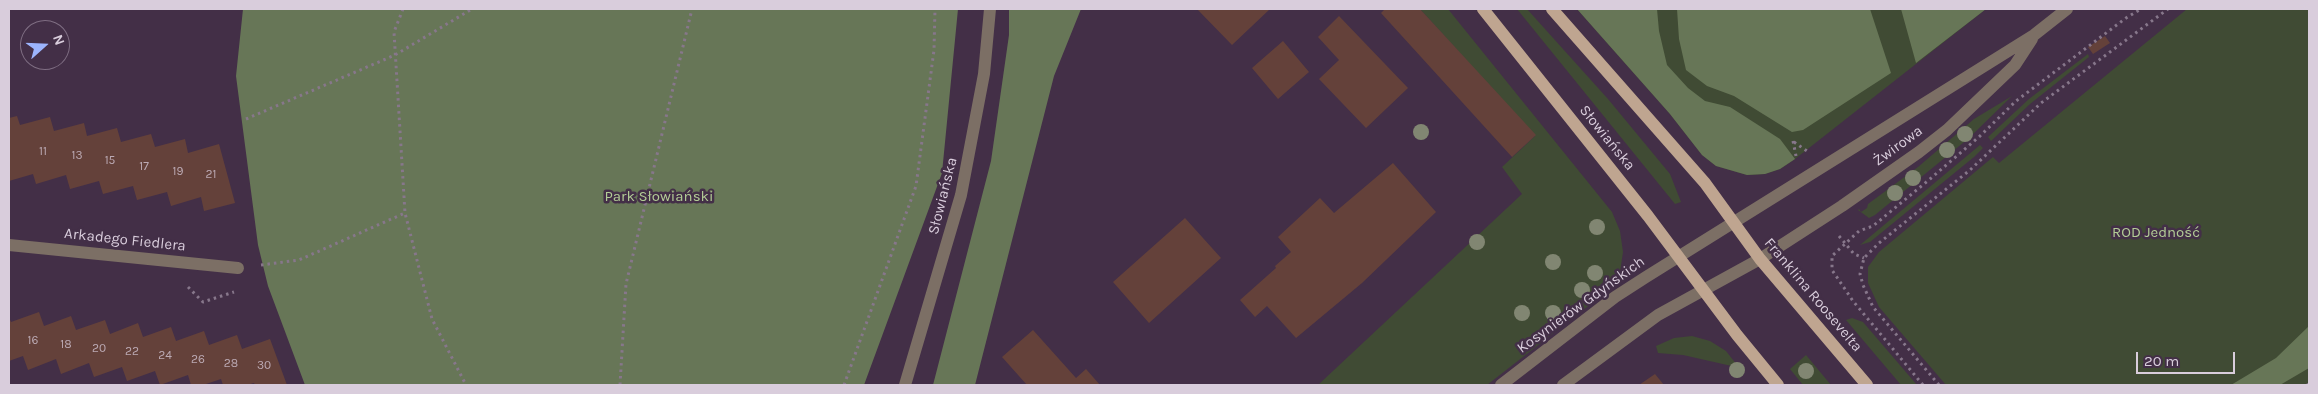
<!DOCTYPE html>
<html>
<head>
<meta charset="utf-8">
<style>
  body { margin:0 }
  #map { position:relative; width:2318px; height:394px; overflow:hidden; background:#432f47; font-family:Karla,sans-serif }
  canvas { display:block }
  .frame { position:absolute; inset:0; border:10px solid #d9cddc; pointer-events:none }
  .north { position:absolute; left:20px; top:20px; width:50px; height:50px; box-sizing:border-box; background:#432f47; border:1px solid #7f6e83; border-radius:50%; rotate:70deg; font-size:14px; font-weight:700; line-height:20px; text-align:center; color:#d9cddc }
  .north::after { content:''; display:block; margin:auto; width:18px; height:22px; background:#9cb4fd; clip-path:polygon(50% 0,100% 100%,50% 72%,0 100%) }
  .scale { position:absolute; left:2136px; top:352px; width:99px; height:22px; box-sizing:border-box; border:2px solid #d9cddc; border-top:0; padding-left:6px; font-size:15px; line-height:18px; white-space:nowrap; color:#d9cddc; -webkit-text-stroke:4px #432f47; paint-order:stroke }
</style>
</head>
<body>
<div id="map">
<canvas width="2318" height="394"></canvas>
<div class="frame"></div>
<div class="north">N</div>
<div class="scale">20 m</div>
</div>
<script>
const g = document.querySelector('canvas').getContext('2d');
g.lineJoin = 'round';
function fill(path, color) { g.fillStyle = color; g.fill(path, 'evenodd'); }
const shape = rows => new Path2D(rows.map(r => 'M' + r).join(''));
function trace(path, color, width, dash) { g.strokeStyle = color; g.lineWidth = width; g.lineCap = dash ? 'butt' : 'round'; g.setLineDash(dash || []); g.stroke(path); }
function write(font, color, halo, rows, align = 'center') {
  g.font = font + ' Karla,sans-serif'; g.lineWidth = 5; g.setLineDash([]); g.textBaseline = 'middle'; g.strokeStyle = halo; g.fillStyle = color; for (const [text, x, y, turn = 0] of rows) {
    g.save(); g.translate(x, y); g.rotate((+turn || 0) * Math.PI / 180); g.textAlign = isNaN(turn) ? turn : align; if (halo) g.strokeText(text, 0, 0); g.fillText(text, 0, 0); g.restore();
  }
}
fill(shape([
  [1420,9,1448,9,1612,212,1620,231,1623,252,1620,272,1610,289,1487,385,1318,385,1522,194,1502,167,1535,136],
  [1517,9,1527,9,1608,99,1670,174,1681,202,1675,204],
  [1577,9,1986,9,1795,159,1780,169,1765,174,1747,175,1716,166,1702,155,1670,114],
  [2187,9,2309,9,2309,385,1946,385,1879,307,1868,283,1868,267,1879,252,1993,157,1999,163],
  [2088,54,2089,57,2030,104,1991,141,1988,137,2029,99],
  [2012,96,1969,138,1875,215,1869,218,1858,210,1859,209,1861,212,1867,208,1868,204,1918,167,1974,119],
  [1980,145,1983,148,1974,157,1870,242,1860,245],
  [1852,318,1863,322,1917,385,1901,385,1846,320],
  [1692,336,1710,341,1726,351,1737,365,1736,367,1683,355,1658,353,1656,346,1674,338],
  [1806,355,1831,385,1803,385,1790,369]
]), '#404b34');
fill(shape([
  [243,9,958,9,942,173,864,385,305,385,268,286,258,245,236,76],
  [1009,9,1081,9,1054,76,975,385,933,385,991,161,1009,35],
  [1577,9,1657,9,1659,31,1667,65,1688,88,1705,101,1730,107,1780,139,1795,159,1780,169,1765,174,1747,175,1716,166,1702,155,1670,114],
  [1677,9,1870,9,1891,73,1803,130,1792,132,1734,96,1707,86,1686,70,1679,39],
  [1901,9,1986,9,1916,63],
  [2309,326,2309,368,2280,385,2231,385,2276,358]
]), '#677657');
fill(shape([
  [1197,9,1270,9,1232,45],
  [1385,9,1420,9,1536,135,1512,157,1381,13],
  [1339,16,1408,88,1366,128,1319,79,1339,60,1318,37],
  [2105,36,2110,43,2093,54,2088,47],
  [1283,41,1309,72,1278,99,1252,68],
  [17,116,20,125,50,117,54,131,84,123,87,136,117,128,121,142,151,134,155,147,185,139,188,153,219,144,235,203,204,211,201,197,171,206,167,192,137,200,133,186,103,194,99,181,70,189,66,175,36,184,33,174,9,181,9,118],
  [1393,163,1436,212,1435,213,1362,283,1296,338,1267,306,1255,317,1240,300,1276,268,1275,266,1291,252,1278,237,1320,198,1334,213],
  [1185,218,1221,258,1149,323,1113,282],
  [39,312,44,326,71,316,76,330,105,320,110,334,138,323,143,337,171,327,176,341,204,331,209,345,237,335,242,349,270,339,287,385,255,385,254,383,247,385,223,385,221,379,203,385,191,385,188,375,160,385,155,371,127,381,122,367,94,377,89,363,61,374,56,359,28,370,23,356,9,361,9,318,11,322],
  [1033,330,1076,378,1086,369,1100,385,1027,385,1002,357],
  [1655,374,1664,385,1639,385]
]), '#64413a');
trace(shape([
  [403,9,394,32,405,213,432,319,466,385],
  [246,119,395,55,472,9],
  [1793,141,1796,156],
  [1794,142,1807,151],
  [1839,236,1854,254,1864,258],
  [261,265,299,260,405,213],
  [188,287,203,302,234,292],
  [620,385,626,284,692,9],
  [844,385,916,186,934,50,935,9],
  [1923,385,1853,301,1832,270,1832,256,1859,231,1873,226,1930,179,1980,136,2016,101,2126,18,2141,9],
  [1939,385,1873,307,1863,285,1860,274,1864,258,1879,243,1970,170,2041,103,2168,9],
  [2307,385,2309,384]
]), '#87778b', 3, [2.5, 4]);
trace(shape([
  [9,245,238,268],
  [905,385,961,195,984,74,990,9],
  [1501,385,1615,297,1646,277,2034,35,2067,9],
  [1563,385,1658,315,1760,259,1842,206,1919,152,1947,130,2015,65,2032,39]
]), '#7c6f65', 12);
trace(shape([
  [1483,9,1648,216,1737,335,1778,385],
  [1552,9,1705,183,1760,259,1867,385]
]), '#bfa590', 12);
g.fillStyle = '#818672';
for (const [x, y] of [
  [1421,132],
  [1965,134],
  [1947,150],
  [1913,178],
  [1895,193],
  [1597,227],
  [1477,242],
  [1553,262],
  [1595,273],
  [1582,290],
  [1522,313],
  [1553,313],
  [1737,370],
  [1806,371]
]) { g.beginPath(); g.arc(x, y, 8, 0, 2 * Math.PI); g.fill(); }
write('12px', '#bcaab4', null, [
  ["11",43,152],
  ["13",77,156],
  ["15",110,161],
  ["17",144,167],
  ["19",178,172],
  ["21",211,175],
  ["16",33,341],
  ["18",66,345],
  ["20",99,349],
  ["22",132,352],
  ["24",165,356],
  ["26",198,360],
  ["28",231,364],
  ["30",264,366]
]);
write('15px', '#d9cddc', '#432f47', [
  ["Słowiańska",1607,138,51],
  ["Żwirowa",1898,146,-36],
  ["Słowiańska",943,196,-76],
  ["Arkadego Fiedlera",125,240,6],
  ["Franklina Roosevelta",1813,295,50],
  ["Kosynierów Gdyńskich",1581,305,-36]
]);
write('15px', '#b3cd96', '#432f47', [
  ["Park Słowiański",659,197],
  ["ROD Jedność",2156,233]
]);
</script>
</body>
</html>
